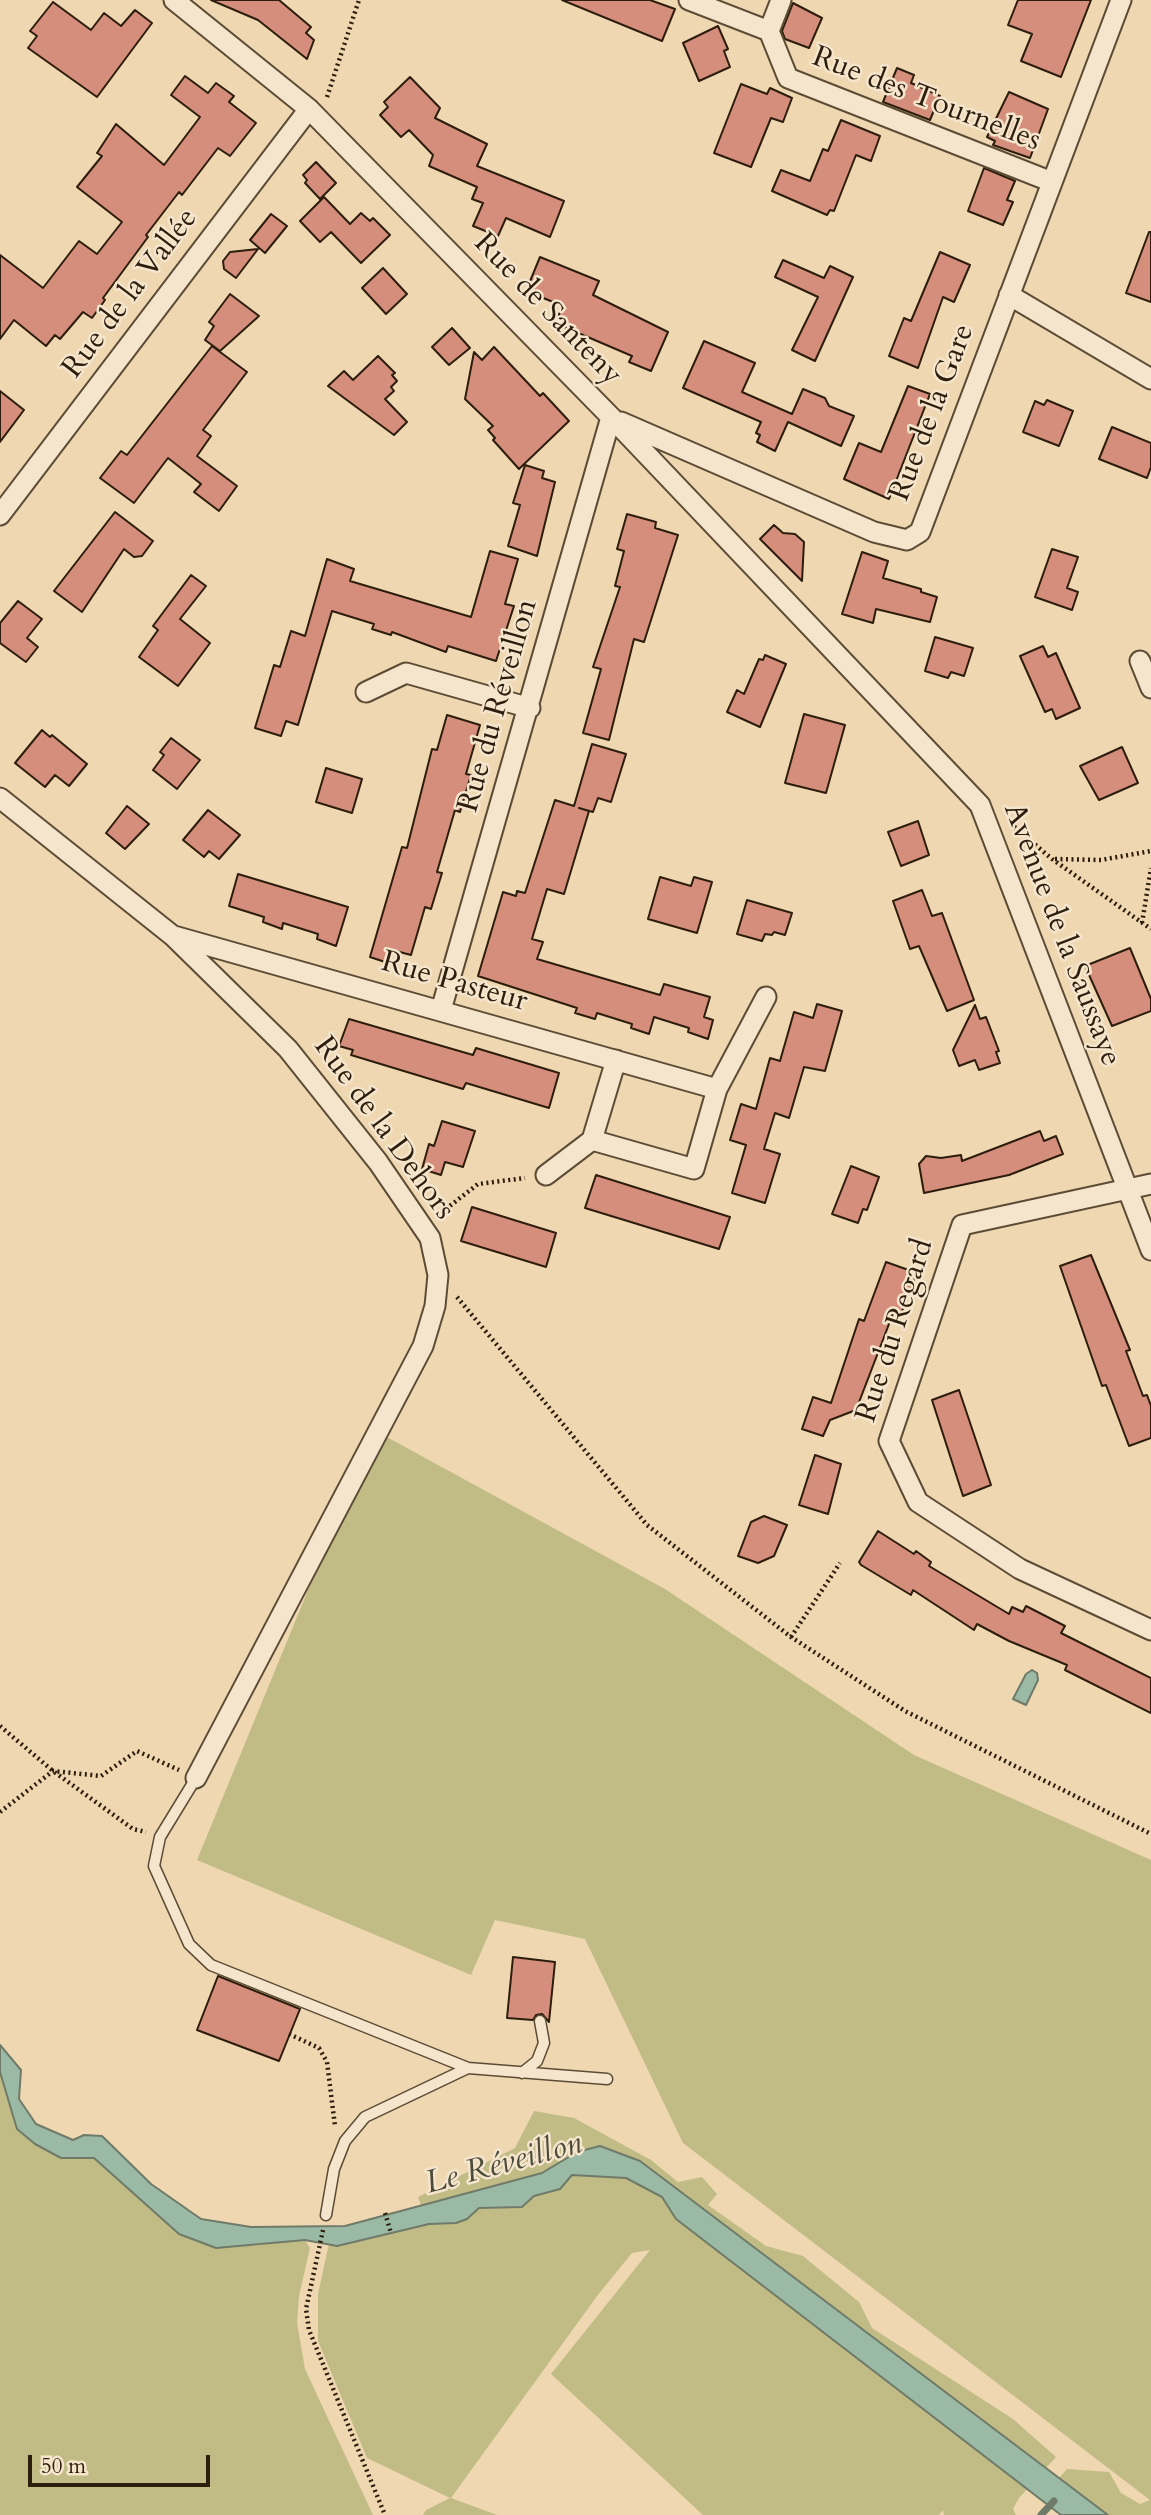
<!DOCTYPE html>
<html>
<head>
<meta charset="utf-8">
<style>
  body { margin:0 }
  #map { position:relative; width:1151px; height:2515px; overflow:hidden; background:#eed7b1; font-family:Cardo,serif }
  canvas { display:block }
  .scale { position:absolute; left:28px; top:2455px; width:182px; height:32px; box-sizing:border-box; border:4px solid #2c1d0c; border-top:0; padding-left:9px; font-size:21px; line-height:24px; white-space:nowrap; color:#2c1d0c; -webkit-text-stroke:5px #f4e5cc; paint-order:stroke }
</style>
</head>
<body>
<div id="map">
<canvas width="1151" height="2515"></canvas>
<div class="scale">50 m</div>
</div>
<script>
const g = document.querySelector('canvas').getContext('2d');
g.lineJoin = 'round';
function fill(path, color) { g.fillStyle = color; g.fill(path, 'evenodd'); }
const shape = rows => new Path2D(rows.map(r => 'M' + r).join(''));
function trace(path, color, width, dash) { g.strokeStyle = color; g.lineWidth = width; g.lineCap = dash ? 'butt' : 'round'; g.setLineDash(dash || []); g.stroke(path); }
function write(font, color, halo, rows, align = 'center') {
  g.font = font + ' Cardo,serif'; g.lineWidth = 5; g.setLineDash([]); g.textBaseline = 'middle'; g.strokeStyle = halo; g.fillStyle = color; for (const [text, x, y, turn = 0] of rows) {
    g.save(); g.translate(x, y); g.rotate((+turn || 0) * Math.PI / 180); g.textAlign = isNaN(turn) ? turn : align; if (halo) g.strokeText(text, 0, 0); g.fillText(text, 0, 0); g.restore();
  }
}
fill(shape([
  [374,1430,665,1589,914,1755,1151,1860,1151,2515,1108,2515,1059,2478,1067,2469,1109,2472,1121,2493,1140,2504,1150,2500,683,2143,585,1939,495,1920,471,1975,197,1860],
  [0,2072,10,2108,61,2158,94,2158,110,2169,151,2210,252,2246,305,2240,310,2248,299,2296,297,2323,305,2369,373,2515,0,2515],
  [534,2111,574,2118,651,2160,678,2182,702,2177,717,2194,708,2205,766,2246,803,2256,859,2302,872,2328,1013,2419,1056,2457,1019,2498,1013,2509,1016,2515,944,2515,943,2510,939,2515,703,2515,551,2374,650,2250,632,2253,597,2296,451,2498,497,2515,423,2515,426,2510,450,2498,367,2458,318,2341,318,2294,329,2244,337,2246,428,2224,418,2197,515,2148]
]), '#c1bc86');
const water = shape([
  [1032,1670,1037,1673,1038,1680,1026,1705,1013,1699,1026,1674,1032,1670],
  [0,2045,21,2070,19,2099,36,2124,73,2140,84,2135,102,2136,151,2184,201,2219,251,2227,345,2226,542,2173,577,2152,600,2146,640,2161,1108,2515,1061,2515,676,2219,662,2197,626,2178,572,2175,560,2189,534,2196,522,2207,479,2208,467,2219,456,2223,429,2224,337,2246,305,2240,216,2248,179,2234,94,2158,61,2158,35,2144,17,2129,0,2072,0,2045]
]);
fill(water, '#9bbaa6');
trace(water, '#6f7b68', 2);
trace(shape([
  [1041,2515,1054,2501]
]), '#6f7b68', 7);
const building = shape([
  [211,0,279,0,311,27,306,33,314,40,307,59,258,20,211,0],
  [562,0,650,0,675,9,662,41,562,0],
  [1018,0,1091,0,1061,77,1021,61,1032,34,1008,25,1018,0],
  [53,2,91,30,104,13,121,26,135,10,152,23,97,97,28,48,37,36,30,31,53,2],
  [793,3,822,18,809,48,785,39,782,31,793,3],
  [718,26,728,49,724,51,730,67,699,81,683,43,718,26],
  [897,68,914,75,911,83,940,96,930,120,883,102,897,68],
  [185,76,208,93,216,83,234,96,229,102,256,123,230,156,218,148,182,195,179,192,146,235,148,237,103,298,105,300,92,318,83,312,60,339,55,335,46,346,14,320,0,339,0,255,43,288,79,241,97,254,122,222,77,187,102,156,97,153,116,124,164,165,200,117,171,95,185,76],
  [410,77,440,108,435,118,487,144,477,166,564,201,550,237,506,218,498,236,473,226,483,203,472,199,477,187,429,166,433,155,409,130,401,137,380,115,388,107,384,102,410,77],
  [741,84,767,94,770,88,792,98,783,122,771,118,751,167,714,153,741,84],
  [1009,92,1048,109,1030,158,993,145,995,141,987,137,1009,92],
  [841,120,880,136,871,161,856,155,834,211,830,210,827,215,772,191,781,170,810,181,823,149,828,151,841,120],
  [316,162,336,183,320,199,305,183,307,180,303,175,316,162],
  [984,168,1015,181,1007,200,1013,202,1003,225,968,211,984,168],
  [324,197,350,224,361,213,370,221,373,218,390,235,361,263,331,232,320,242,300,221,324,197],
  [271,214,287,226,265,253,250,240,271,214],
  [1149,232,1151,232,1151,302,1126,293,1149,232],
  [258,249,236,278,224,269,223,261,230,252,258,249],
  [940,252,970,265,954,302,943,297,918,368,889,356,904,318,911,321,940,252],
  [540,257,599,281,593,295,668,332,651,371,629,362,632,356,555,323,563,306,526,291,540,257],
  [783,260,824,278,830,266,853,277,815,361,792,350,818,297,775,277,783,260],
  [383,268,407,294,386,314,362,288,383,268],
  [230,294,259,316,220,351,205,340,214,326,209,322,230,294],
  [452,328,470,348,449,365,432,347,452,328],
  [704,341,755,363,742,392,792,414,803,389,825,398,829,406,854,416,841,446,788,422,775,451,757,442,760,435,756,433,761,422,683,388,704,341],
  [212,346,247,372,203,430,211,436,197,456,237,486,219,511,194,492,201,484,168,458,134,503,100,478,121,451,127,455,212,346],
  [494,347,540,396,543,393,569,421,519,469,493,440,495,438,488,430,493,426,465,399,474,352,482,360,494,347],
  [378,356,395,373,392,375,397,381,391,387,394,391,385,399,407,422,394,435,328,386,344,371,353,380,378,356],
  [908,386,930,394,889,499,844,479,859,443,881,452,908,386],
  [0,391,24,410,0,442,0,391],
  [1047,400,1073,411,1059,446,1023,432,1035,401,1044,405,1047,400],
  [1112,427,1151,443,1151,467,1147,478,1099,459,1112,427],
  [525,465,544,471,542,478,555,482,537,556,508,546,520,505,513,503,525,465],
  [115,512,153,541,142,556,134,557,124,549,82,612,54,591,115,512],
  [627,514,656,522,655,528,678,535,644,642,634,639,609,740,583,733,601,669,593,667,620,587,615,586,624,551,617,549,627,514],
  [774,525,783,533,795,534,804,542,802,581,760,539,774,525],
  [1052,549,1078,557,1067,588,1078,592,1072,610,1035,597,1052,549],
  [490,551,518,559,505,604,514,606,496,661,448,646,446,652,392,632,391,635,372,629,374,624,332,611,298,725,286,721,281,736,255,728,274,665,280,667,291,631,305,636,327,559,354,569,350,581,471,617,490,551],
  [862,552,888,561,883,578,921,589,921,592,937,597,930,622,876,609,873,623,842,614,862,552],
  [191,575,206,586,180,619,210,643,178,686,139,657,158,630,153,626,191,575],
  [18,601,42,619,27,638,38,647,26,662,0,643,0,623,18,601],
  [935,637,973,648,964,676,951,672,948,678,925,671,935,637],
  [1043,646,1048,657,1056,653,1080,708,1056,719,1052,709,1045,712,1020,656,1043,646],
  [765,655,786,664,760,727,727,712,737,690,744,694,759,659,763,660,765,655],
  [804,714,845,725,826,793,785,783,804,714],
  [447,715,480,725,466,774,471,775,460,812,455,810,437,872,442,873,431,909,425,907,411,955,392,950,388,963,370,957,402,847,407,848,432,749,437,750,447,715],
  [42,730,50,737,52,735,87,764,69,786,55,775,45,787,15,763,42,730],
  [171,738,200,760,177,789,153,770,164,755,160,752,171,738],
  [592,744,626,754,611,802,598,798,593,812,579,808,589,811,564,894,547,889,532,939,543,942,537,959,660,995,664,984,710,997,704,1017,713,1020,708,1039,688,1032,689,1028,654,1017,649,1034,631,1028,632,1024,597,1013,595,1019,575,1013,577,1008,478,976,503,892,516,896,517,891,525,893,555,800,574,806,592,744],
  [1122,747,1138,783,1099,800,1080,766,1122,747],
  [326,768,362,779,352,813,316,802,326,768],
  [127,806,149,824,125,849,106,833,127,806],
  [208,810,240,835,219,859,209,851,204,857,183,840,208,810],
  [918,821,929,855,901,866,888,832,918,821],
  [238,874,348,907,336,946,317,939,318,934,283,923,282,929,263,922,264,917,229,906,238,874],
  [660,877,691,886,694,877,712,882,697,933,648,919,660,877],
  [922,890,932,916,942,913,974,1000,947,1011,919,946,910,949,893,901,922,890],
  [747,900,792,913,785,935,774,932,772,935,765,934,762,941,737,934,747,900],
  [1130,948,1151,999,1151,1011,1112,1026,1085,966,1130,948],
  [817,1004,842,1011,825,1071,804,1067,789,1118,775,1113,764,1149,780,1154,765,1203,732,1193,746,1145,730,1140,741,1104,756,1109,770,1058,780,1061,794,1012,813,1018,817,1004],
  [975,1005,980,1019,986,1017,999,1051,996,1052,1000,1063,979,1070,975,1060,959,1066,953,1050,975,1005],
  [349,1019,473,1055,476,1048,559,1073,549,1108,466,1083,463,1089,351,1055,353,1050,339,1046,349,1019],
  [442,1121,475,1131,463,1167,445,1162,441,1175,422,1169,429,1144,434,1146,442,1121],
  [1040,1131,1044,1141,1056,1136,1063,1154,1009,1175,924,1193,919,1164,926,1156,941,1158,961,1155,962,1161,1040,1131],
  [851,1166,879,1177,867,1210,863,1209,858,1223,832,1214,851,1166],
  [596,1175,730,1217,719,1249,585,1208,596,1175],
  [472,1207,556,1233,546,1267,461,1241,472,1207],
  [1091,1255,1130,1350,1126,1351,1143,1396,1147,1395,1151,1406,1151,1438,1129,1446,1106,1385,1102,1386,1060,1266,1091,1255],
  [886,1262,917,1273,901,1314,894,1311,856,1410,830,1420,823,1436,802,1429,813,1397,831,1403,859,1319,864,1321,886,1262],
  [959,1390,991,1485,963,1496,932,1400,959,1390],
  [815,1455,841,1464,828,1514,799,1505,815,1455],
  [764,1516,787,1525,774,1556,758,1563,738,1556,751,1522,764,1516],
  [878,1531,914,1554,916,1551,931,1562,929,1566,1009,1614,1012,1607,1023,1612,1026,1606,1065,1626,1061,1633,1151,1678,1151,1713,1065,1670,1067,1665,1009,1641,977,1624,974,1630,913,1590,911,1595,861,1565,859,1562,878,1531],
  [513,1957,555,1962,549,2022,542,2014,536,2015,533,2020,507,2018,513,1957],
  [218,1976,300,2009,279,2061,197,2030,218,1976]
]);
fill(building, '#d58e7b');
trace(building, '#2c1d0c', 2);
const service = shape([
  [196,1778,160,1837,154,1866,189,1944,211,1965,468,2068],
  [522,2073,537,2061,544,2043,540,2021],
  [326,2215,334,2169,345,2141,365,2117,468,2068,607,2079]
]);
const minor = shape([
  [174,0,309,109,611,417,980,805,1151,1250],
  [689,0,769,31,788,78,1052,182],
  [769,31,781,0],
  [1009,295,1151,379],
  [621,422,874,532,907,540,920,532,1121,0],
  [0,515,309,109],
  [1140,661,1151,688],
  [366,692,406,673,530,708],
  [0,798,173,936,288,1049,378,1162,430,1238,438,1275,435,1306,423,1346,196,1778],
  [174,936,717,1089],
  [441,1010,611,417],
  [616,1060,592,1140,694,1169,717,1089,766,997],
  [546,1175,592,1140],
  [1151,1184,962,1225,889,1441,918,1502,1020,1569,1151,1630]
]);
trace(service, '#5c4c35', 13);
trace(minor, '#5c4c35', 23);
trace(shape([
  [327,97,359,0],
  [1010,823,1052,859,1151,929],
  [1055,859,1101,860,1151,851],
  [1142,923,1151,868],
  [437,1216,478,1184,525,1178],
  [457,1297,647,1525,791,1637,905,1711,1151,1834],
  [791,1637,840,1563],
  [0,1726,53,1771,133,1829,146,1832],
  [0,1812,53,1771,101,1776,137,1751,179,1770],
  [289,2034,319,2048,327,2062,335,2126],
  [385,2213,391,2233],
  [323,2230,306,2309,309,2330,385,2515]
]), '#2c1d0c', 4.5, [2, 3.5]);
trace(service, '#f4e5cc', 10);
trace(minor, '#f4e5cc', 19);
write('30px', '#2c1d0c', '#f4e5cc', [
  ["Rue des Tournelles",926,100,21],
  ["Rue de la Vallée",131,294,-53],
  ["Rue de Santeny",547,310,46],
  ["Rue de la Gare",933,413,-69],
  ["Rue du Réveillon",499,706,-74],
  ["Avenue de la Saussaye",1061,935,69],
  ["Rue Pasteur",454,983,16],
  ["Rue de la Dehors",383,1129,54],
  ["Rue du Regard",896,1331,-72]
]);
write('italic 32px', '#4d4c3a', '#f4e5cc', [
  ["Le Réveillon",504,2165,-15]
]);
</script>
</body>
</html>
